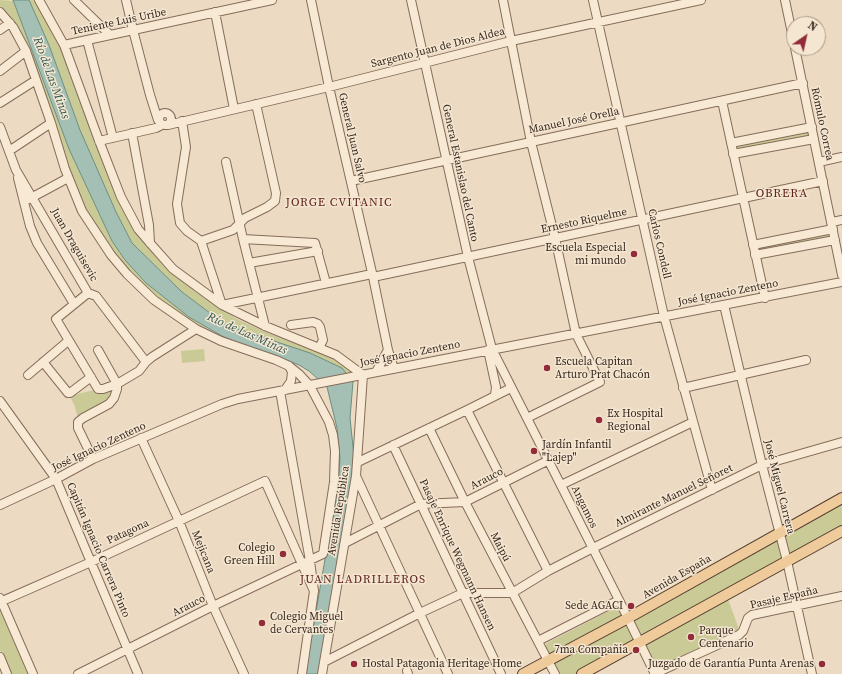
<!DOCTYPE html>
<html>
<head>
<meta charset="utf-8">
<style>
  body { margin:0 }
  #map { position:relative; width:842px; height:674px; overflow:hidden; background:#ecdbc2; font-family:"Source Serif 4",serif }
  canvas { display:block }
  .north { position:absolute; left:786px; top:16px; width:40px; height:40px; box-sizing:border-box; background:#f4e6d1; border:1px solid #a89a89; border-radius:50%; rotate:34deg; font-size:11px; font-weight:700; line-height:16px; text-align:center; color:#36271e }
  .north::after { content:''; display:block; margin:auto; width:14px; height:18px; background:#932c38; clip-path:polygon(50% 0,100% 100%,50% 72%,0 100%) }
</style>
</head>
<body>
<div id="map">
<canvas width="842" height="674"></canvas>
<div class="north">N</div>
</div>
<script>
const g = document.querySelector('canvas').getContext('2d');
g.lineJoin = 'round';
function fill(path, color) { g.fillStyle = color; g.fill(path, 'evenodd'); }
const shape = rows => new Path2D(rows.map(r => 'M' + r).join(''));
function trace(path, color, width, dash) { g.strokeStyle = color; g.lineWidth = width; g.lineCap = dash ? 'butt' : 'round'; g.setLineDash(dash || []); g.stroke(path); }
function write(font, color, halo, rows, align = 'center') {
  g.font = font + ' "Source Serif 4",serif'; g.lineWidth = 3; g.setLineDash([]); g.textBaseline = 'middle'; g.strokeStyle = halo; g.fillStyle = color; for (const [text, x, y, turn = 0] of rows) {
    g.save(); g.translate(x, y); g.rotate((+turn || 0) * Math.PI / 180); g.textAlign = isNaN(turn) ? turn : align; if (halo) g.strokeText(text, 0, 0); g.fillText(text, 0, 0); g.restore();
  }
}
fill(shape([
  [0,0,13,1,69,149,112,241,125,260,146,283,189,317,214,332,194,323,153,293,124,266,98,230,84,207,8,15,0,6],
  [29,0,36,0,60,43,70,76,117,195,137,231,155,256,197,293,218,307,237,319,268,333,341,361,356,373,347,374,342,368,310,353,226,325,182,292,132,243,116,212,80,130,49,45],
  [808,131,809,136,736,150,735,144],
  [831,233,832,238,758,252,757,247],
  [204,349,205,361,182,363,181,351],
  [98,389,104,392,117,389,114,398,78,419,75,407,70,396],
  [842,505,842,528,576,674,557,674,552,665],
  [728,599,740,632,657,670,644,643],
  [615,608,619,610,622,616,549,655,545,646,547,643],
  [0,610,4,612,32,674,10,674,0,650]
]), '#caca96');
const water = shape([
  [13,0,29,0,49,45,80,130,116,212,132,243,182,292,226,325,310,353,342,368,353,382,350,418,354,456,354,470,319,674,305,674,338,485,340,458,337,428,327,387,309,371,299,365,280,357,251,348,222,336,189,317,146,283,125,260,112,241,69,149,13,0]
]);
fill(water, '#a4bfb4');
trace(water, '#6c8d81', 1);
const minor = shape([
  [39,0,64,45,98,138,121,197,138,229,150,243,173,269,222,305,265,326,336,355,363,375,356,476,322,674],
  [74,0,110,35],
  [126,0,133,30,150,95,158,120],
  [311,0,329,87,373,277,388,350,394,369],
  [411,0,468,257,492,349,619,600,655,674],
  [503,0,531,142,555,238,576,334,600,382,527,418],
  [593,0,664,316,712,490],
  [785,0,794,43],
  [0,12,13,27,26,51,51,123,65,169,82,211,111,255,127,274,154,300,196,329,221,341,276,360,289,366,299,374,310,386,329,422,333,435,335,451,334,482,323,554,213,606,78,674],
  [215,12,234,109],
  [0,30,10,23],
  [87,40,113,138],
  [64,45,272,0],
  [795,48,842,275],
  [0,71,26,51],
  [722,101,765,298],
  [0,103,36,80],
  '159 119a6 6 0 1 1 12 0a6 6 0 1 1-12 0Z',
  [182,121,186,147,177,204,180,223,187,231,201,241,222,305,372,274],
  [168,125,329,87,511,41,701,0],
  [0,127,16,170,88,293,96,296,146,362],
  [132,133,149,225,150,243],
  [99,141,156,128,162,125],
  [731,143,812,127],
  [9,151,51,123],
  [733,154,814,139],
  [226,162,243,239,265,326],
  [819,162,842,157],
  [18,178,30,226,37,243,74,304],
  [351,181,803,83],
  [29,199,68,178],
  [832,222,842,220],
  [243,239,315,243,326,283],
  [201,241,233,230,245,218,267,207,275,201,276,193,256,104],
  [753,245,833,229],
  [755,255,835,240],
  [249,263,318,251],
  [373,277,823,181],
  [88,293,56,319,98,389,103,389,117,384,139,371,146,362,152,357,196,329],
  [724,305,762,465,787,561,812,674],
  [291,325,313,322,318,324,320,327,323,340,319,348],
  [98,350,117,384],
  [488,350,496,387,495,395],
  [43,362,68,393,70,393,91,377],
  [376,372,388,350],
  [28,375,68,341],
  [683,388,806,360],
  [285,390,291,381,292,372,289,366],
  [280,391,310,561,314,591,302,674],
  [0,401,56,479,138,674],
  [467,410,548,571],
  [429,428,465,502,555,674],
  [141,438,179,521,213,606,244,674],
  [393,445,501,674],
  [93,459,78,428,78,422,83,418,109,404,114,398,117,389,117,384],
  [358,462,467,410,511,388],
  [356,476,448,674],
  [561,485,693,422],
  [0,505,56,479,93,459,222,404,238,399,842,282],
  [345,543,421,504,465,502,549,460],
  [0,598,33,674],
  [0,602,91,562,265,481,314,591],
  [538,641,619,600],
  [0,657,7,674],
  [324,662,420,613,463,593,512,593,548,571,593,548,762,465,842,442],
  [407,671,408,674],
  [654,674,739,635,743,631,748,618,752,615,842,596]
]);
const major = shape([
  [523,674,628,618,842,498],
  [582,674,842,531]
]);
trace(minor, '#866c5a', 10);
trace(major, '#533b2e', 12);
trace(minor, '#f8e9d5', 8);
trace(major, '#efcb9b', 10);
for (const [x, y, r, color] of [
  [634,254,4,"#932c38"],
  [547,368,4,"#932c38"],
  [599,420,4,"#932c38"],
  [534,451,4,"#932c38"],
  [283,554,4,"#932c38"],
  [631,606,4,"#932c38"],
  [262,623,4,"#932c38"],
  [691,637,4,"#932c38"],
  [636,650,4,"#932c38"],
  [354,664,4,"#932c38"],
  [822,664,4,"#932c38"]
]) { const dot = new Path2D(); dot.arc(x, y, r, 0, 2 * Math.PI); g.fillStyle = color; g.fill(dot); trace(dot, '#f4e6d1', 1.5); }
write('11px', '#36271e', '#f4e6d1', [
  ["Teniente Luis Uribe",119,22,-12],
  ["Sargento Juan de Dios Aldea",438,48,-14],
  ["Manuel José Orella",574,121,-12],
  ["Rómulo Correa",822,124,78],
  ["General Juan Salvo",352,138,77],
  ["General Estanislao del Canto",460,173,78],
  ["Ernesto Riquelme",584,221,-12],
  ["Carlos Condell",659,244,77],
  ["Juan Draguisevic",74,245,60],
  ["José Ignacio Zenteno",728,293,-11],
  ["José Ignacio Zenteno",410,354,-11],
  ["José Ignacio Zenteno",99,447,-25],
  ["Arauco",487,479,-27],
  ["José Miguel Carrera",779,487,76],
  ["Almirante Manuel Señoret",674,496,-26],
  ["Angamos",584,507,64],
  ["Avenida República",339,511,-81],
  ["Patagona",128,532,-25],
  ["Maipú",500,547,63],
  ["Capitán Ignacio Carrera Pinto",98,550,67],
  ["Mejicana",203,552,68],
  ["Pasaje Enrique Wegmann Hansen",457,555,65],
  ["Avenida España",677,577,-30],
  ["Pasaje España",784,598,-13],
  ["Arauco",189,606,-27]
]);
write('11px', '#36271e', '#f4e6d1', [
  ["Escuela Especial",626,248,"right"],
  ["mi mundo",626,261,"right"],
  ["Escuela Capitan",555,362],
  ["Arturo Prat Chacón",555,375],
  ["Ex Hospital",607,414],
  ["Regional",607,427],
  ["Jardín Infantil",542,445],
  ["\"Lajep\"",542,458],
  ["Colegio",275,548,"right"],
  ["Green Hill",275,561,"right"],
  ["Sede AGACI",623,606,"right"],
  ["Colegio Miguel",270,617],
  ["de Cervantes",270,630],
  ["Parque",699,631],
  ["Centenario",699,644],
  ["7ma Compañia",628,650,"right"],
  ["Hostal Patagonia Heritage Home",362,664],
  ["Juzgado de Garantía Punta Arenas",814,664,"right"]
], 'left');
write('italic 12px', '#2d554e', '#f4e6d1', [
  ["Río de Las Minas",51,78,70],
  ["Río de Las Minas",247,334,24]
]);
g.letterSpacing = '1px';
write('12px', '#61251e', '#f4e6d1', [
  ["OBRERA",782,194],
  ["JORGE CVITANIC",339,203],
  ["JUAN LADRILLEROS",363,580]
]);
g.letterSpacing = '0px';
</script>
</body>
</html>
